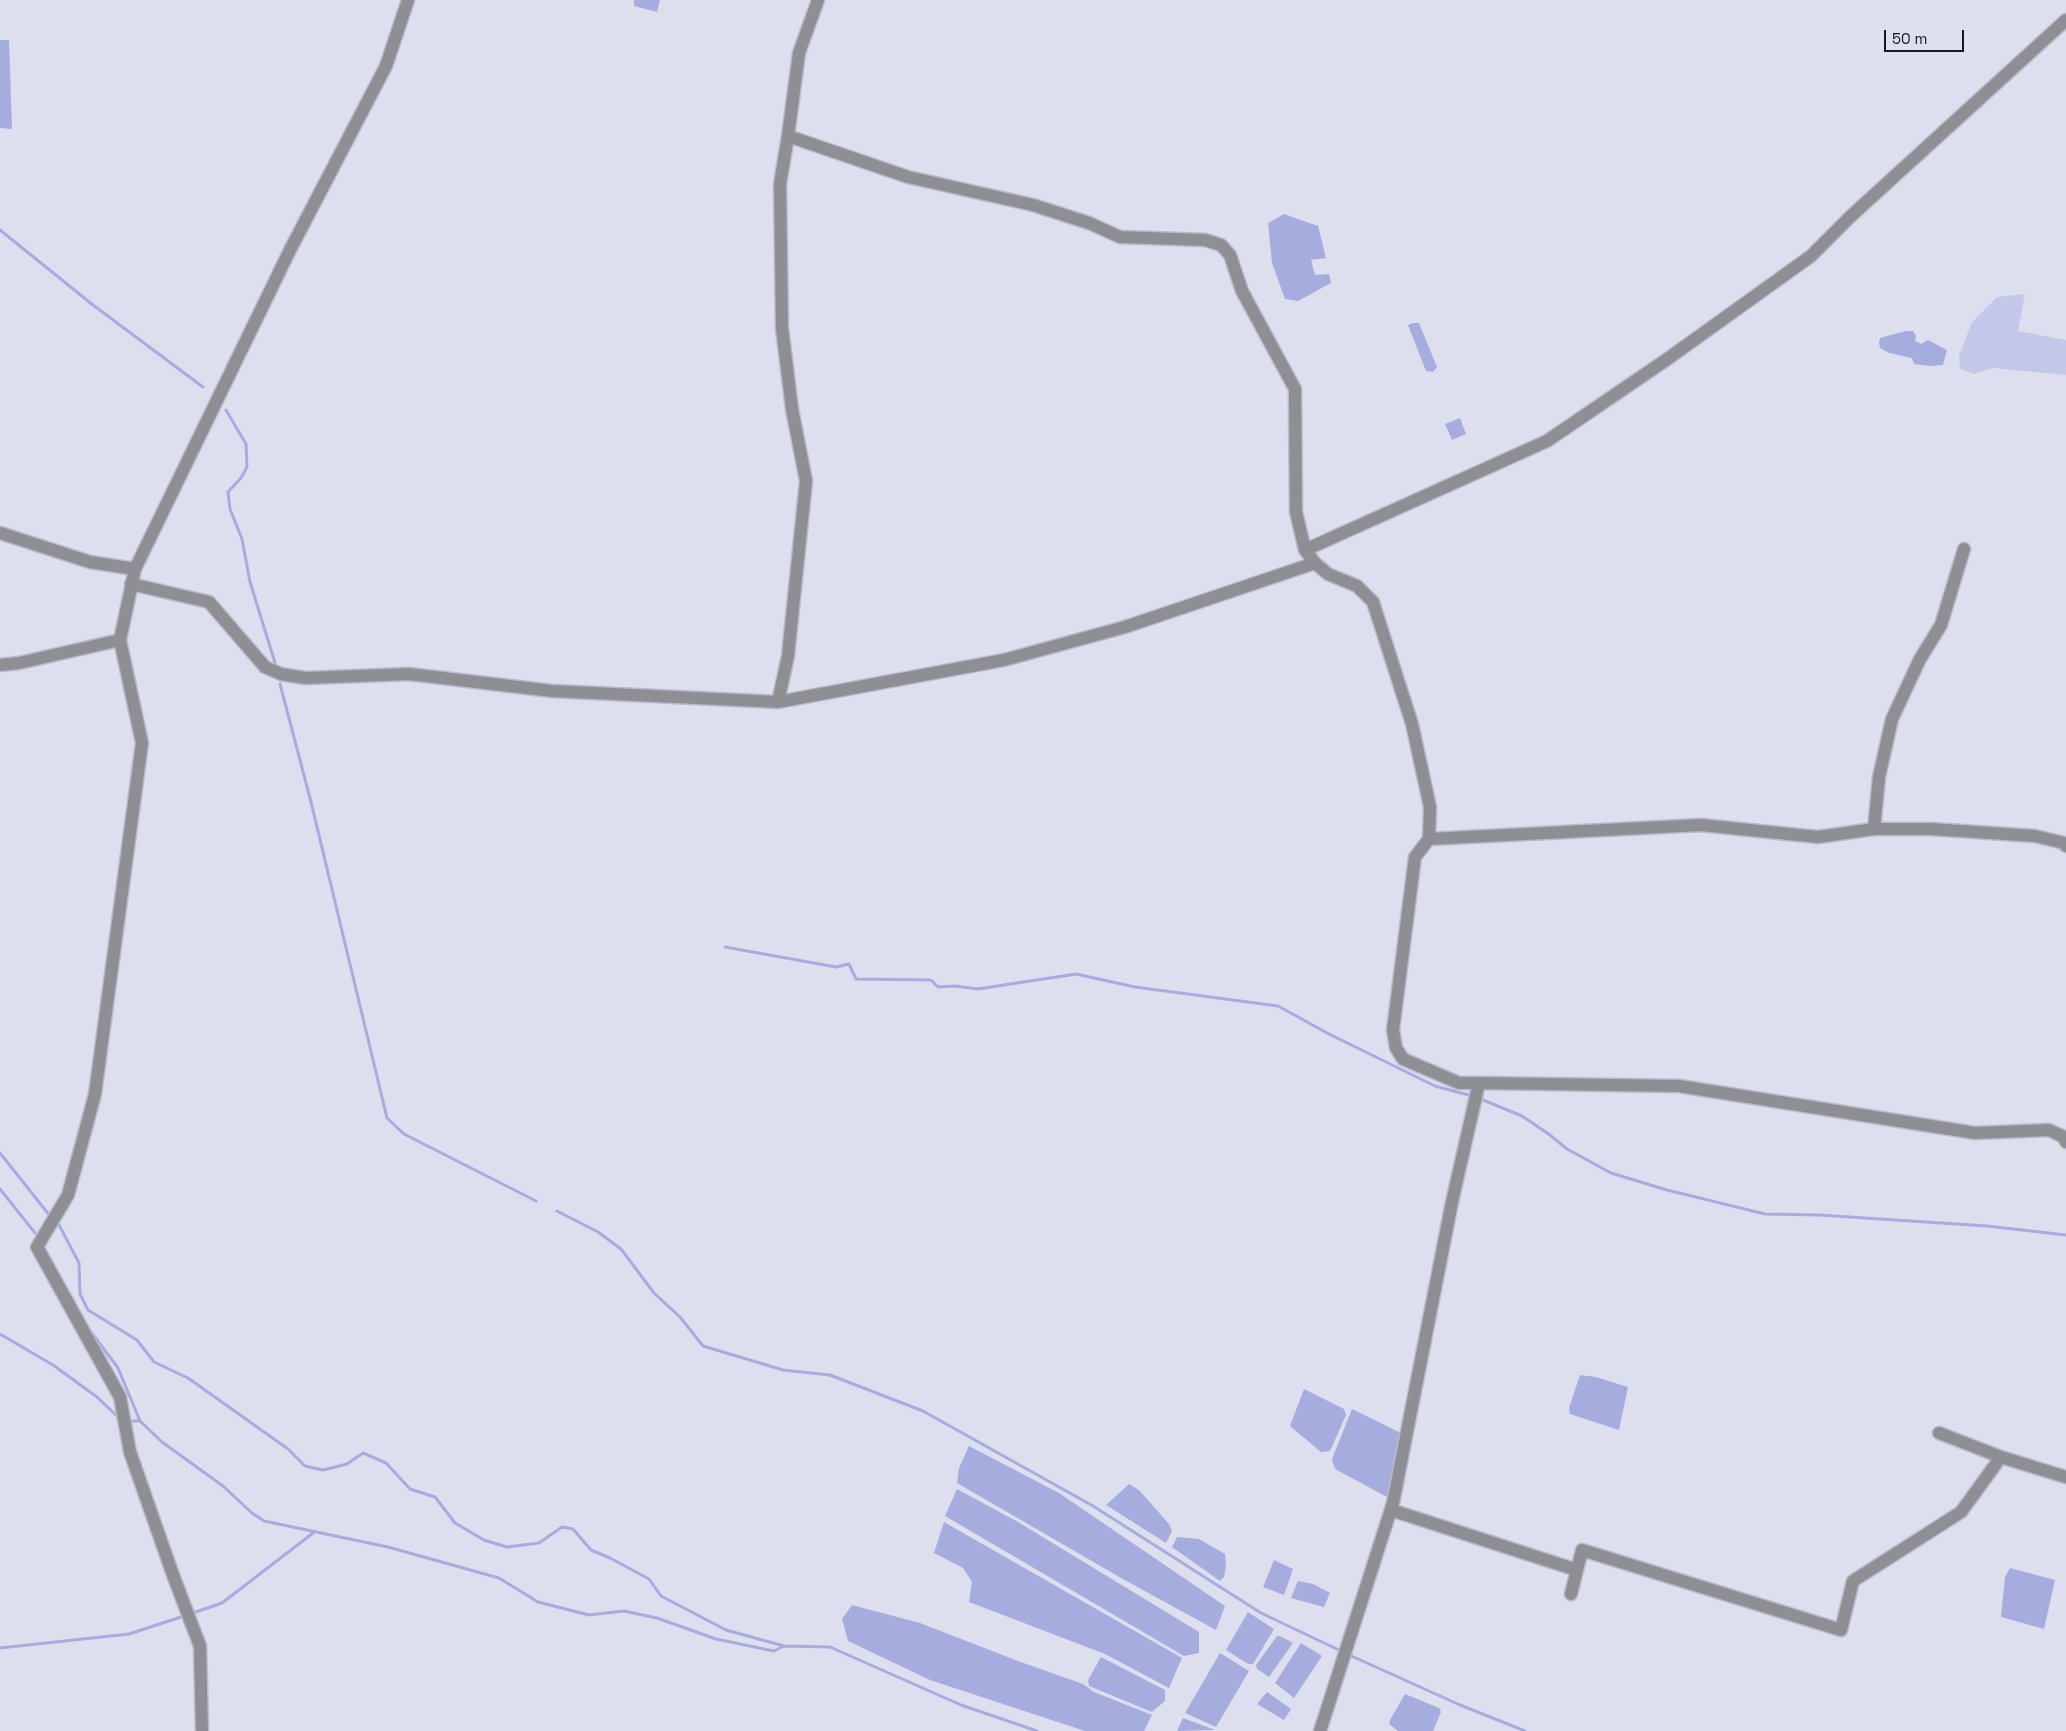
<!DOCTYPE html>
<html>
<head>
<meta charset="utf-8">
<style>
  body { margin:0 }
  #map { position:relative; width:2066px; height:1731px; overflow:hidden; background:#dddfef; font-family:"Space Grotesk",sans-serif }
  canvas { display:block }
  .scale { position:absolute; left:1884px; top:30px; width:80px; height:22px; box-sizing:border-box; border:2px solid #17171d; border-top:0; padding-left:6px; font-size:15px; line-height:18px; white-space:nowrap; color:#17171d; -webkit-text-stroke:4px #dddfef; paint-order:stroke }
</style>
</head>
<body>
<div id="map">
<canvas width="2066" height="1731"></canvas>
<div class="scale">50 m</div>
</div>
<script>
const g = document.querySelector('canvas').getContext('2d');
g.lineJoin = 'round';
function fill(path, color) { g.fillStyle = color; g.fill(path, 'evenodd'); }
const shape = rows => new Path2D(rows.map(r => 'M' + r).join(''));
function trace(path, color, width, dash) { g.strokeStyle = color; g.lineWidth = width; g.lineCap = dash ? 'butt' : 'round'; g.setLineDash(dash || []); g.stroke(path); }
fill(shape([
  [2025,294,2018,331,2066,340,2066,375,1993,368,1974,374,1960,369,1959,356,1972,322,1997,297]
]), '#c3c8e9');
fill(shape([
  [634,0,660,0,657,12,634,6],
  [0,40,9,40,12,129,0,128],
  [1284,214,1318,226,1326,258,1311,260,1315,275,1329,274,1331,283,1298,301,1285,299,1272,263,1268,223],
  [1413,323,1419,323,1437,367,1433,372,1426,371,1408,325],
  [1906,331,1913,331,1916,336,1915,341,1921,344,1928,340,1947,350,1943,365,1931,366,1914,364,1912,358,1889,353,1880,348,1879,343,1880,338],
  [1460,418,1466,434,1452,440,1445,424],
  [1580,1375,1596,1377,1628,1387,1619,1430,1570,1414,1569,1408],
  [1304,1389,1344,1409,1346,1415,1330,1451,1321,1452,1290,1426],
  [1352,1409,1403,1434,1387,1497,1335,1469,1332,1459],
  [969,1446,1059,1493,1225,1606,1216,1630,1121,1578,957,1483,959,1468],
  [1129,1484,1139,1490,1169,1524,1172,1531,1166,1543,1106,1505],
  [957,1489,1018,1522,1199,1632,1199,1653,1184,1656,945,1516],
  [944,1522,1182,1658,1169,1688,1105,1654,969,1602,972,1582,963,1568,934,1553],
  [1177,1537,1199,1539,1225,1554,1226,1566,1224,1577,1220,1581,1172,1547],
  [1274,1560,1293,1569,1284,1595,1263,1587],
  [2010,1568,2055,1580,2044,1629,2001,1617,2005,1577],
  [1298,1581,1313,1584,1330,1593,1324,1607,1291,1598],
  [852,1605,920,1623,1018,1661,1083,1684,1094,1692,1152,1715,1144,1731,1085,1731,930,1680,848,1641,842,1619],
  [1248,1612,1274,1629,1253,1664,1248,1664,1226,1650],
  [1277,1636,1280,1636,1293,1643,1269,1677,1257,1669,1256,1665],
  [1301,1643,1322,1656,1294,1698,1275,1683],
  [1220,1653,1249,1671,1216,1727,1185,1713],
  [1101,1657,1165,1690,1165,1701,1152,1712,1089,1686,1088,1680],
  [1267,1692,1291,1709,1284,1720,1257,1704],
  [1405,1694,1439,1708,1441,1712,1433,1731,1398,1731,1389,1724,1390,1720],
  [1183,1718,1215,1730,1177,1731]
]), '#a6acde');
trace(shape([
  [0,230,93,305,203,387],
  [226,410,246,444,247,467,241,478,228,492,230,509,242,539,250,582,276,666],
  [280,684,311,802,387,1118,404,1134,536,1201],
  [725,947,836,967,849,964,856,979,931,980,938,987,955,986,978,989,1076,974,1135,987,1278,1006,1329,1034,1435,1086,1472,1096],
  [1483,1100,1522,1116,1550,1135,1567,1149,1611,1173,1667,1190,1765,1214,1819,1215,1987,1226,2066,1235],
  [0,1153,50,1216],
  [0,1189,35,1233],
  [557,1211,598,1232,621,1249,654,1293,680,1317,703,1346,783,1370,830,1375,923,1411,1093,1506,1261,1613,1341,1651],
  [58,1223,79,1263,80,1294,88,1310,137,1340,154,1362,188,1378,288,1449,305,1466,323,1470,347,1464,363,1453,386,1463,410,1489,435,1497,455,1523,484,1540,507,1547,539,1543,562,1527,573,1529,591,1550,610,1558,649,1579,661,1596,726,1630,784,1646,830,1647,961,1705,1037,1731],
  [43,1245,49,1257],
  [91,1332,118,1368,140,1421,162,1442,223,1486,252,1513,264,1521,388,1547,499,1578,538,1602,589,1615,624,1611,657,1618,716,1639,774,1651,784,1646],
  [0,1334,53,1365,97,1397,117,1416],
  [132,1421,140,1421],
  [190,1614,222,1603,313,1533],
  [0,1648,129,1634,184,1616],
  [1347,1654,1460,1705,1525,1731]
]), '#a6acde', 3);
const minor = shape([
  [788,136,908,177,1033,205,1089,223,1120,237,1205,240,1221,245,1230,255,1242,291,1295,389,1296,512,1305,550,1315,563,1328,574,1357,586,1373,602,1412,724,1430,807,1429,839,1415,857,1393,1030,1396,1048,1403,1059,1459,1083,1479,1083,1452,1202,1393,1503,1320,1731],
  [0,533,90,562,135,569],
  [1305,550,1547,441,1666,360,1811,256,1851,216,2066,20],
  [131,584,209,602,265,667,281,674,305,678,409,674,552,691,778,702,1004,660,1125,627,1315,563],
  [0,665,19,663,120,640],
  [778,702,788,656,806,481,792,409,782,328,780,184,788,136,799,53,818,0],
  [1874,829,1879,777,1892,719,1920,659,1941,625,1964,549],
  [1429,839,1701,825,1818,837,1874,829,1931,829,2035,836,2064,843,2066,846],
  [1479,1083,1679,1086,1975,1133,2049,1130,2064,1137,2066,1142],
  [1939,1433,2001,1457,2066,1477],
  [1391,1510,1577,1570],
  [1571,1594,1582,1550,1841,1630,1853,1581,1961,1512,2001,1457],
  [202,1731,200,1646,173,1575,130,1452,120,1397,37,1247,68,1195,95,1094,142,743,120,640,135,569,290,250,386,66,408,0]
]);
trace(minor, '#b9bbc9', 15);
trace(minor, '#8e8f95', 12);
</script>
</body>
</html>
